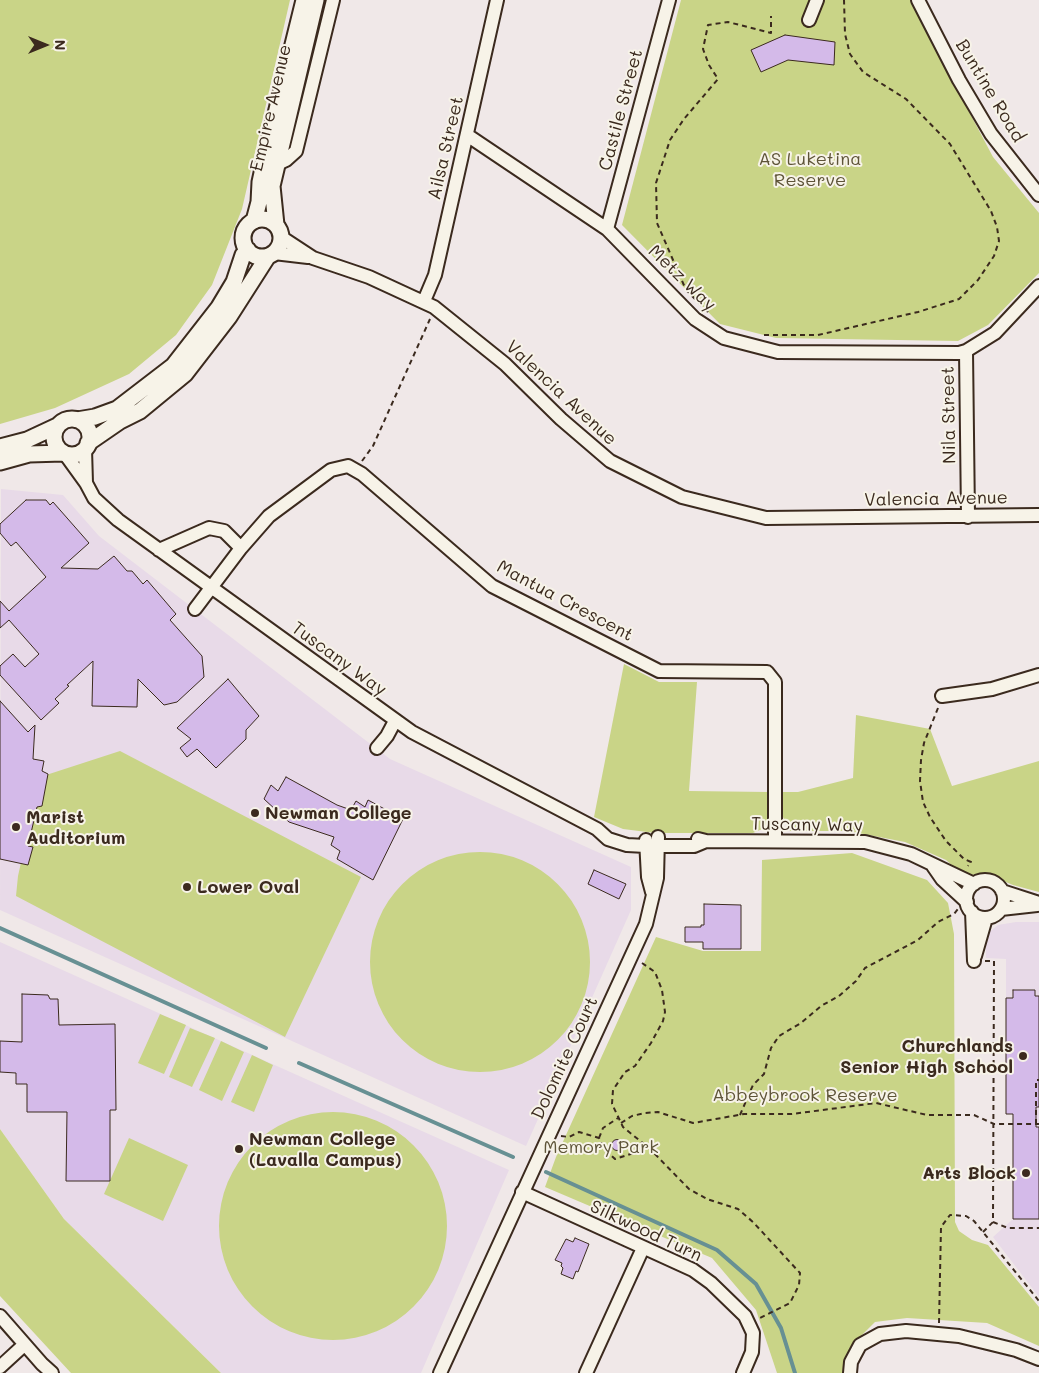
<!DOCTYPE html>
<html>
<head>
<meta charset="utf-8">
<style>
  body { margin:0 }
  #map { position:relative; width:1039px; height:1373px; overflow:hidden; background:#f0e8e8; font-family:Mali,sans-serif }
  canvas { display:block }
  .north { position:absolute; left:20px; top:20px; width:50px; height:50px; -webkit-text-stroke:4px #f7f3e8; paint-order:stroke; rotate:90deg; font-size:14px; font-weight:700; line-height:20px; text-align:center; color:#3b2a1e }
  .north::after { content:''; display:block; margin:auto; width:18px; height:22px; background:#3b2a1e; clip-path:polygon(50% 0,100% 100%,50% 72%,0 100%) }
</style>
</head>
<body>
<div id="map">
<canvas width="1039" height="1373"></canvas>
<div class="north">N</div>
</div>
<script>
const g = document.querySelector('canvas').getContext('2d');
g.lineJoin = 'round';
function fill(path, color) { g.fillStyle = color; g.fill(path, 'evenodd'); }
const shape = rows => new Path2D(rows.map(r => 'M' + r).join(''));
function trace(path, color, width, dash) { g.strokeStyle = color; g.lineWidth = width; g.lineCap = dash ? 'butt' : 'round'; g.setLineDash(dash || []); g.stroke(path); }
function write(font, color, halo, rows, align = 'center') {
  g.font = font + ' Mali,sans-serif'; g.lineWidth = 4; g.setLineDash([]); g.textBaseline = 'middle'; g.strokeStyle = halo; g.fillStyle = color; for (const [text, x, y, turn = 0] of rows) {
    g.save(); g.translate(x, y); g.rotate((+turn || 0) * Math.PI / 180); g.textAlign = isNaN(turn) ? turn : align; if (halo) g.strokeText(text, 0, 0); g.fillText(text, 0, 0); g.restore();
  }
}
fill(shape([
  [1,489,63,495,99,536,390,759,631,867,631,910,526,1146,0,910],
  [1016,922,1039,922,1039,1297,993,1237,1013,1219,1013,1114,1006,1114,1006,959,986,958,986,939,988,933,998,925],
  [0,942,509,1170,421,1373,221,1373,64,1219,0,1129]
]), '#e8dae8');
fill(shape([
  [0,0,290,0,242,209,212,285,176,335,129,374,55,408,0,424],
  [681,0,910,0,993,157,1039,213,1039,273,988,325,958,341,776,338,720,324,622,225],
  [624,664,659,682,697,682,689,791,768,792,768,822,762,829,753,833,655,833,623,829,594,817],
  [856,715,930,729,952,786,1039,761,1039,892,1013,885,987,874,968,875,957,870,946,860,905,842,848,831,790,831,783,817,783,792,798,792,853,778],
  [120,751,361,877,285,1037,16,896,18,876,40,777],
  '370 962a110 110 0 1 1 220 0a110 110 0 1 1-220 0Z',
  [852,853,927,880,948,903,954,934,955,1222,959,1231,972,1240,988,1245,1039,1307,1039,1346,987,1323,907,1318,875,1322,850,1347,847,1373,777,1373,756,1310,712,1258,545,1187,556,1157,656,937,703,951,761,951,762,860],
  [160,1014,186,1025,164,1074,138,1063],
  [190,1028,215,1038,192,1087,169,1077],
  [221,1041,244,1052,222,1101,199,1090],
  [252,1055,273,1065,254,1112,231,1102],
  '219 1226a114 114 0 1 1 228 0a114 114 0 1 1-228 0Z',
  [0,1129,64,1219,221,1373,71,1373,0,1296],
  [129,1138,188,1165,163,1221,104,1194]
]), '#c9d487');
trace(shape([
  [0,928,266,1048],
  [299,1063,513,1157],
  [546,1172,717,1250,756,1284,781,1328,795,1373]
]), '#679093', 4);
const building = shape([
  [785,35,835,42,834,65,788,60,761,72,751,50,785,35],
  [26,500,46,500,50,505,53,502,89,543,61,568,98,569,114,556,127,571,132,571,143,584,147,580,176,614,170,620,202,656,204,677,177,702,164,705,138,679,137,707,92,706,93,661,67,685,69,686,55,699,59,703,41,720,0,675,0,666,13,654,25,667,39,654,9,620,0,628,0,601,9,611,46,577,16,542,11,546,0,533,0,524,26,500],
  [228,679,259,716,246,730,246,739,216,768,197,749,187,757,180,748,191,739,177,728,228,679],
  [0,701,28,732,35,725,33,759,44,761,42,771,48,774,42,806,37,807,28,846,33,847,28,865,0,859,0,701],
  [286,777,337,805,351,810,356,801,365,807,368,800,403,819,373,880,337,859,340,851,331,845,334,837,289,822,264,799,271,785,278,791,286,777],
  [594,870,626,884,619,899,588,884,594,870],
  [704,904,741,905,741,949,703,949,703,942,685,942,685,927,701,927,701,925,704,925,704,904],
  [1013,990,1035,990,1035,996,1039,996,1039,1107,1036,1107,1036,1127,1039,1127,1039,1219,1013,1219,1013,1114,1006,1114,1006,998,1013,998,1013,990],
  [22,994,48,995,50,999,58,999,59,1025,115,1024,116,1110,110,1110,110,1181,66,1181,67,1112,27,1112,27,1084,16,1084,16,1073,0,1072,0,1041,22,1042,22,994],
  '611.5 1145a5.5 5.5 0 1 1 11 0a5.5 5.5 0 1 1-11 0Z',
  [575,1238,589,1244,578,1272,576,1271,573,1279,561,1274,563,1268,561,1266,562,1263,555,1260,566,1239,573,1242,575,1238]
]);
fill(building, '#d4bae9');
trace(building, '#3b2a1e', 1);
const minor = shape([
  [918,0,959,80,991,134,1039,195],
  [809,20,817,0],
  [467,135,607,229,695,319,724,338,778,352,959,353,966,351],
  [275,165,286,160,296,151,333,0],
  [607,229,669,0],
  [281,237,313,258,369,277,434,307,505,364,561,419,610,461,682,497,766,518,1039,515],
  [274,253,308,257],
  [424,301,435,275,497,0],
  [85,449,86,483],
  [65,454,86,483,94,498,118,520,412,732,597,829,608,839,627,845,646,846,694,846,706,841],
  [968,517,966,351,995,333,1039,286],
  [159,550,209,528,224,531,241,548],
  [195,609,241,548,269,516,331,470,348,466,362,474,492,586,659,671,767,672,775,682,775,841],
  [942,696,992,689,1039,675],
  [377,748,387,736,395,721],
  [698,839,706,841,865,842,911,854,974,884],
  [646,840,648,877,652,892],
  [933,866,942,879,967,902],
  '966 899a19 19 0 1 1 38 0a19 19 0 1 1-38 0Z',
  [1002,891,1039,903],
  [1001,909,1037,905],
  [972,912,974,961],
  [975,956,986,918],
  [522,1192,693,1270,711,1283,745,1316,753,1333,752,1352,743,1373],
  [0,1316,42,1364,52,1373],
  [0,1367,24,1345],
  [440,1373,646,924,657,878,658,837],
  [586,1373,643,1248],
  [850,1373,851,1362,860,1345,880,1334,906,1331,959,1336,1016,1350,1039,1359]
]);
const major = shape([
  '243 238a19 19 0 1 1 38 0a19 19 0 1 1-38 0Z',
  [254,221,259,202,260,182,267,150,304,0],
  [276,225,272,186,316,0],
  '54 437a18 18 0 1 1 36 0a18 18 0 1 1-36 0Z',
  [77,420,95,417,117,409,173,366,219,307,234,282,243,255,248,250],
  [88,443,120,421,140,411,185,374,229,317,268,256],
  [0,447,27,440,57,426],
  [0,462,29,454,63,453]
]);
trace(minor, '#3b2a1e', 16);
trace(major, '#3b2a1e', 19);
trace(shape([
  [708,312,686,290,657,223,656,183,670,140,684,119,718,79,709,65,703,49,708,25,728,22,771,33,771,16],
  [764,335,818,335,918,312,959,299,978,280,994,256,999,241,997,227,991,211,950,144,906,99,863,72,850,54,845,34,844,0],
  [362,461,373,446,430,319],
  [938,708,924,743,921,760,920,781,923,802,930,817,946,841,964,859,971,862,968,866],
  [985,961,994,961,993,1222,1008,1228,1039,1228],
  [642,963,655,972,662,990,665,1012,663,1021,651,1043,635,1066,625,1072,613,1090,612,1104,623,1127,650,1149,689,1189,707,1199,738,1209,753,1222,800,1273,799,1285,790,1303,760,1318],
  [740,1115,753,1085,764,1074,771,1048,779,1036,801,1023,821,1006,839,996,856,981,865,968,918,940,938,922,954,914,958,909],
  [621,1123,632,1116,645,1113,658,1112,693,1123,744,1114,792,1114,876,1103,927,1115,974,1115,994,1124,1039,1124],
  [1036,1124,1036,1080,1039,1080],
  [561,1136,569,1137,579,1132,599,1138,604,1149,615,1159,637,1152,641,1143],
  [599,1138,603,1128,618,1118],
  [983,1232,993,1222],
  [939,1323,941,1227,950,1215,966,1216,974,1221,1039,1301]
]), '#3b2a1e', 2, [5, 4]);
trace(minor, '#f7f3e8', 12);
trace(major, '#f7f3e8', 15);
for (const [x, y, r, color] of [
  [255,813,5,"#3b2a1e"],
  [16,827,5,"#3b2a1e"],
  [187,887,5,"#3b2a1e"],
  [1023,1056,5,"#3b2a1e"],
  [239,1149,5,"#3b2a1e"],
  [1026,1173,5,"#3b2a1e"]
]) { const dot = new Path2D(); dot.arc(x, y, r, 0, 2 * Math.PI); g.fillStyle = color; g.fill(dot); trace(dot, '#f7f3e8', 2); }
write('18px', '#3b2a1e', '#f7f3e8', [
  ["Buntine Road",990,91,59],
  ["Empire Avenue",271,108,-77],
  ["Castile Street",621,110,-75],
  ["Ailsa Street",446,148,-77],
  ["Metz Way",682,278,44],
  ["Valencia Avenue",561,393,43],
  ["Nila Street",949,415,-91],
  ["Valencia Avenue",936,499,-1],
  ["Mantua Crescent",565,601,28],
  ["Tuscany Way",339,659,36],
  ["Tuscany Way",807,825,1],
  ["Dolomite Court",565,1058,-65],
  ["Silkwood Turn",646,1231,25]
]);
write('18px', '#5e5438', '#f7f3e8', [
  ["AS Luketina",810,159],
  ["Reserve",810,180],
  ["Abbeybrook Reserve",805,1095],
  ["Memory Park",601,1147]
]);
write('bold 18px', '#3b2a1e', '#f7f3e8', [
  ["Newman College",265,813],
  ["Marist",26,817],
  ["Auditorium",26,838],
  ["Lower Oval",197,887],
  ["Churchlands",1013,1046,"right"],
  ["Senior High School",1013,1067,"right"],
  ["Newman College",249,1139],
  ["(Lavalla Campus)",249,1160],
  ["Arts Block",1016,1173,"right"]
], 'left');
</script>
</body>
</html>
